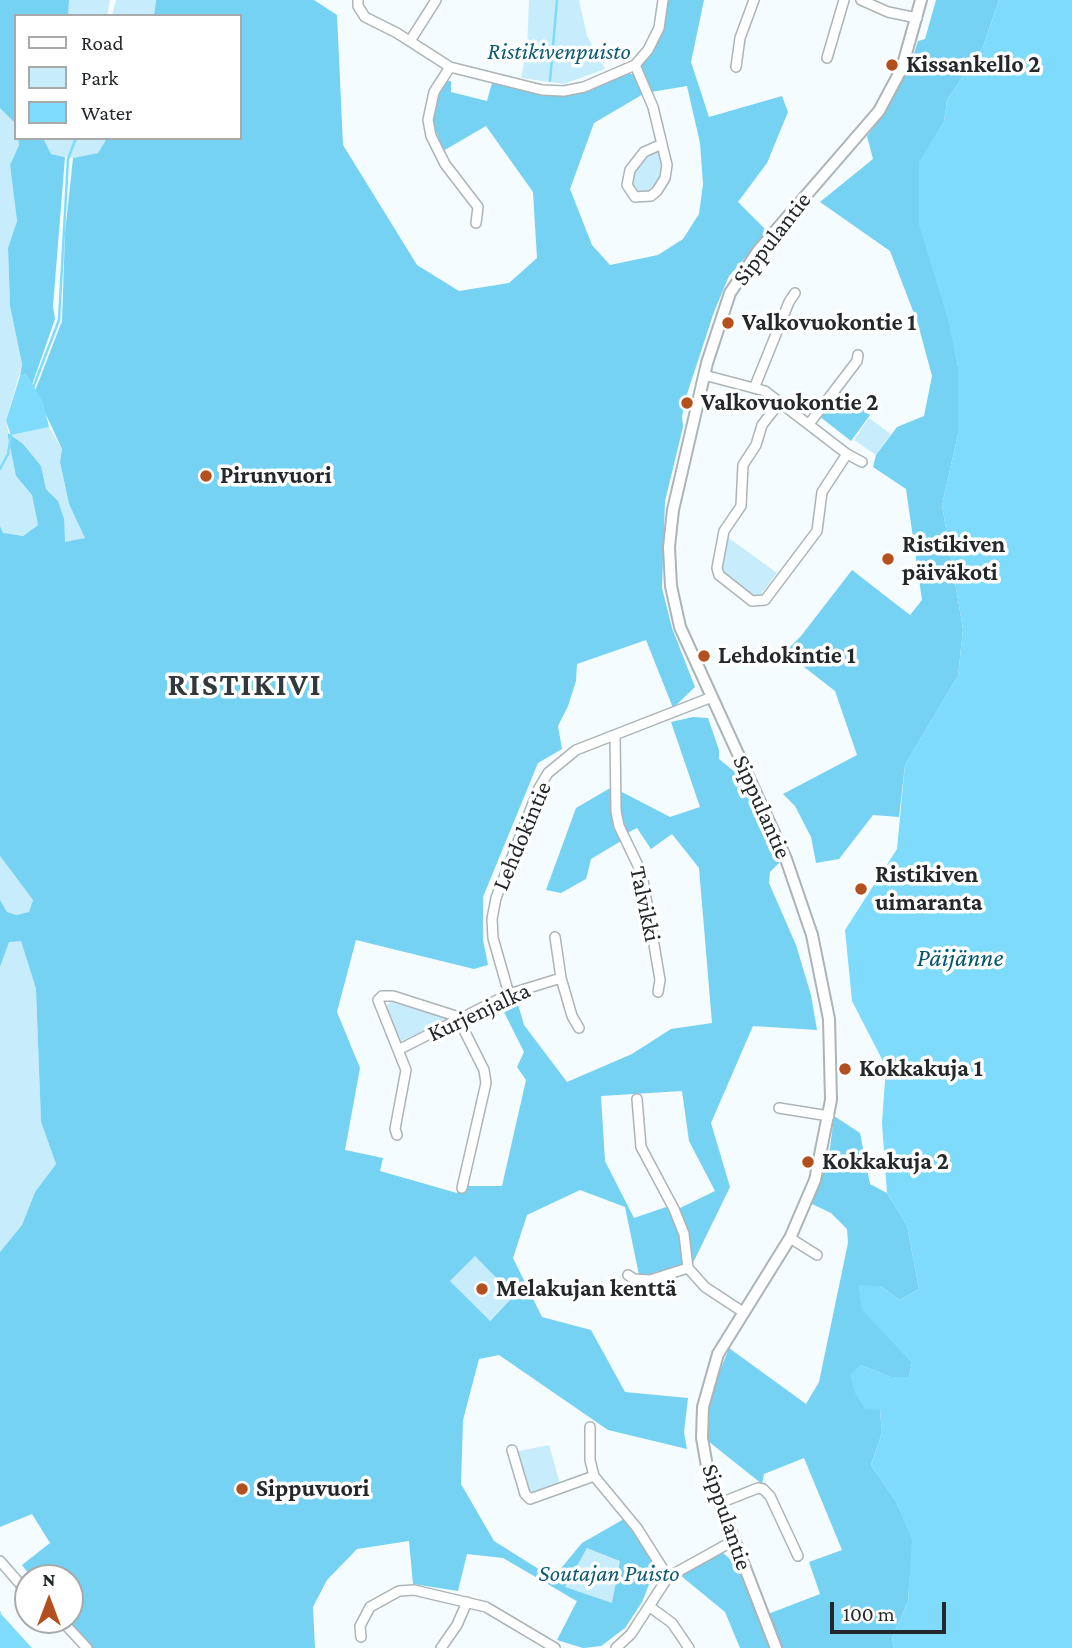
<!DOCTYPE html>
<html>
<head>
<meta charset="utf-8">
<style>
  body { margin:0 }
  #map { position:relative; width:1072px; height:1648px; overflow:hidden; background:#f5fcff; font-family:"Crimson Pro",serif }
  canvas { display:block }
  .legend { position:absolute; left:14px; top:14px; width:228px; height:126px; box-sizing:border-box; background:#fff; border:2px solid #a8a9aa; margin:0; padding:9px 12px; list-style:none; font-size:21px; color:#25282a }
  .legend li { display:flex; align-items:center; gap:14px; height:35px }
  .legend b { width:35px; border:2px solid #a8a9aa }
  .north { position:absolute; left:14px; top:1564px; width:70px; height:70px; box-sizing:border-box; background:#fff; border:2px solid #a8a9aa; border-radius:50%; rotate:0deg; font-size:19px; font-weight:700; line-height:28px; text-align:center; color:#25282a }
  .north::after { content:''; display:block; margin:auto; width:24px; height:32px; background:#b44f1e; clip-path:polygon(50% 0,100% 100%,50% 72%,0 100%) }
  .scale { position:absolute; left:830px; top:1602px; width:116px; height:32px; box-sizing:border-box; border:4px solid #25282a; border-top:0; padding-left:9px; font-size:21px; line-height:24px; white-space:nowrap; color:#25282a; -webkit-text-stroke:5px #fff; paint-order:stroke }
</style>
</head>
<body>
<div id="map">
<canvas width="1072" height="1648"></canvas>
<ul class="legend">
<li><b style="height:9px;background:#fff"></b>Road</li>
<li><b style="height:19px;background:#c7ecfb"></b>Park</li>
<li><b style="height:19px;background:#7edbfb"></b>Water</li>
</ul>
<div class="north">N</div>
<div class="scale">100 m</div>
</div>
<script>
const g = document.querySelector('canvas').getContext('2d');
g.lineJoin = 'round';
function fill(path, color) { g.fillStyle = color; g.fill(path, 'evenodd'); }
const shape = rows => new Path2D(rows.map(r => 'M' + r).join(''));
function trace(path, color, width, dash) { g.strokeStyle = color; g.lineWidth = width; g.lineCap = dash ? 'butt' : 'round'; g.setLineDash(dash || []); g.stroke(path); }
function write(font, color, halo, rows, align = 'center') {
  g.font = font + ' "Crimson Pro",serif'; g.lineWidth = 7; g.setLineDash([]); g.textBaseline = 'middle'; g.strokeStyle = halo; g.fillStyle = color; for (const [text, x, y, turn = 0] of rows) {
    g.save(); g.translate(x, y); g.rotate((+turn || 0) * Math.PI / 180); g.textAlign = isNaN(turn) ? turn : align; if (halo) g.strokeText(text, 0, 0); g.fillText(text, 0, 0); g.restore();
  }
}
fill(shape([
  [69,0,110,0,107,16,68,16],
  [116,0,156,0,154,16,112,16],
  [529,0,579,0,587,36,605,69,564,84,521,78,527,49],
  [0,108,14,122,19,145,10,165,17,221,8,248,10,306,22,364,6,421,16,476,32,495,38,525,23,536,3,534,0,526],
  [43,138,107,138,98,153,73,158,51,154],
  [660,149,662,175,650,193,636,193,631,186,630,174,648,153],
  [869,418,891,434,876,455,854,440],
  [49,427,62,449,60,462,69,504,86,538,65,543,58,501,46,489,41,466,11,435],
  [726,536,777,573,759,597,753,597,722,571],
  [0,856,33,900,29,913,17,915,7,912,0,900],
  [9,941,21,941,36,989,41,1122,56,1164,35,1192,22,1225,0,1252,0,967],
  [392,1000,445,1015,447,1021,399,1042,384,1008],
  [475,1256,515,1296,489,1321,450,1281],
  [549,1445,561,1487,531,1496,514,1452],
  [582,1543,656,1567,642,1602,625,1628,601,1646,583,1648,557,1640,577,1602,549,1585]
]), '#c7ecfb');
fill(shape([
  [0,0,69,0,68,16,16,16,16,131,14,122,0,108],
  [156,0,314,0,337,15,343,145,417,265,459,291,509,283,537,258,533,192,486,126,443,151,432,120,433,106,446,81,451,81,451,92,487,101,492,83,550,96,579,93,627,74,634,74,645,93,594,123,570,189,592,245,610,265,658,255,683,239,699,214,703,184,700,143,687,86,651,92,641,66,662,30,668,0,704,0,691,62,709,117,782,96,788,112,767,163,738,202,768,232,729,276,714,312,687,394,682,416,683,427,665,501,662,588,672,628,695,687,673,708,646,640,577,664,576,681,568,706,558,726,562,749,538,763,483,897,483,940,488,965,474,969,356,940,337,1012,360,1068,345,1150,383,1158,380,1171,457,1193,459,1186,502,1186,526,1080,517,1067,524,1052,499,1002,515,994,524,1025,567,1082,632,1054,671,1029,712,1023,699,868,672,834,651,849,637,828,627,833,621,811,620,791,670,817,700,807,671,722,693,717,708,718,719,750,719,759,735,772,781,861,770,872,769,883,796,945,811,995,817,1030,753,1026,711,1123,730,1187,692,1265,678,1209,715,1191,689,1141,682,1091,601,1096,605,1161,634,1218,669,1206,680,1235,683,1266,659,1275,639,1275,625,1207,580,1190,527,1215,513,1258,542,1317,591,1330,625,1392,688,1398,684,1432,687,1449,608,1430,499,1355,479,1359,463,1420,461,1484,494,1541,553,1578,582,1543,624,1519,656,1567,642,1602,625,1628,601,1646,583,1648,557,1640,577,1601,503,1558,467,1554,458,1591,413,1584,409,1541,357,1549,327,1580,313,1607,315,1648,85,1648,64,1620,70,1620,70,1578,32,1578,22,1565,50,1543,32,1514,0,1527,0,1252,22,1225,35,1192,56,1164,41,1122,36,989,21,941,9,942,0,967,0,900,7,912,17,915,29,912,33,900,0,856,0,526,3,533,23,536,38,525,32,495,16,476,8,436,8,433,23,444,41,466,46,489,58,501,64,519,65,542,85,538,69,504,60,462,62,449,35,391,62,321,65,233,73,158,98,153,107,138,240,138,240,16,154,16],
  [475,1256,514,1296,490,1321,450,1281],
  [587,1548,620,1561,612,1603,565,1587],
  [936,0,999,0,983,47,947,100,944,122,919,163,958,366,958,434,942,505,963,629,958,676,905,765,899,817,873,815,839,859,816,863,811,837,795,806,783,794,857,755,835,691,785,652,801,636,852,570,910,615,922,600,906,489,873,467,876,455,897,427,924,416,932,376,918,324,890,251,820,202,873,159,867,136,884,114,909,69,918,41,925,39],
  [18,138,43,138,51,154,65,157,53,306,55,319,32,385,26,374,20,376,22,364,10,306,8,248,17,221,10,165,19,145],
  [839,391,870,415,851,441,819,416],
  [612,787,621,841,591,859,586,879,561,893,546,890,576,808],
  [834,1116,860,1133,870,1184,887,1193,907,1225,919,1289,900,1300,880,1286,863,1310,912,1362,909,1377,891,1377,860,1365,880,1410,882,1433,871,1465,896,1501,913,1540,908,1601,892,1638,894,1648,783,1648,768,1614,820,1594,809,1562,842,1550,804,1458,764,1474,762,1484,708,1441,710,1396,729,1348,806,1404,819,1382,848,1243,847,1229,831,1213,812,1204,830,1148],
  [722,1552,738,1566,771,1648,740,1648,725,1612,680,1575]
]), '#75d2f2');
fill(shape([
  [999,0,1072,0,1072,1648,894,1648,892,1638,908,1601,912,1540,896,1501,871,1465,882,1433,880,1410,865,1409,855,1393,850,1375,860,1365,891,1377,909,1377,912,1362,862,1310,858,1285,880,1286,900,1300,919,1289,907,1225,887,1193,882,1123,886,1067,852,1001,845,930,897,849,905,765,958,676,963,629,942,505,958,434,958,366,948,320,919,225,919,162,944,122,947,100,983,47],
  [26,374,43,402,49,427,11,435,6,421,20,376],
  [0,1610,1,1614,32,1648,0,1648]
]), '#7edbfb');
trace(shape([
  [550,81,557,0],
  [33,388,59,320,68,159,76,138],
  [0,469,8,454,11,435]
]), '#7edbfb', 2.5);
const minor = shape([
  [358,0,358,6,365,17,397,33,450,67,542,90,564,91,584,87,635,65,648,50,659,28,663,0],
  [861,0,888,12,917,18],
  [410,41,436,0],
  [827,58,844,0],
  [635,65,653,107,667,165,665,178,657,191,651,196,635,197,627,185,630,170,644,152,662,144],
  [450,67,434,92,428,120,431,136,445,164,478,207,476,223],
  [736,67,740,38,754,0],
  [704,375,765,391,847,454,862,462],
  [755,386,789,302,795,293],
  [780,402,762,425,756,445,743,465,741,506,724,531,717,568,719,575,752,601,765,600,817,531,822,492,847,454],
  [809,424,857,361,858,355],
  [615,736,616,811,619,826,642,874,660,980,658,992],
  [555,937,561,978,572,1016,579,1028],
  [509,994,493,938,492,919,496,898,539,788,548,773,576,750,712,697],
  [459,1020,484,1070,486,1083,462,1188],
  [398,1050,509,994,561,978],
  [637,1099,641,1147,674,1209,684,1234,688,1268,705,1287,743,1312],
  [779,1108,829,1116],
  [397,1135,395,1129,406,1070,378,1000,382,996,393,996,462,1018],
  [790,1238,817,1255],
  [628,1275,634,1279,650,1280,688,1268],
  [590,1427,590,1460,594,1476,637,1528,668,1577],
  [512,1450,525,1494,530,1499,594,1476],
  [720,1503,758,1488,763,1489,770,1496,798,1556],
  [0,1561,28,1593],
  [650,1607,672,1623,689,1648],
  [61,1620,87,1648],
  [361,1637,360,1626,370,1607,399,1591,414,1590,486,1607,555,1648],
  [441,1648,457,1625,467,1602],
  [616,1648,631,1634,668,1577,733,1541]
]);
const tertiary = shape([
  [776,1648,708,1472,702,1438,703,1407,718,1354,790,1238,815,1180,831,1100,829,1019,812,935,786,859,680,627,671,586,669,547,673,510,707,363,730,293,758,251,879,111,902,68,921,0]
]);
trace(minor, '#acb4b7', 12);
trace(tertiary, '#acb4b7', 14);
trace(minor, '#fff', 9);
trace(tertiary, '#fff', 10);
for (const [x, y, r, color] of [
  [892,65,7,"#b44f1e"],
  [728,323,7,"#b44f1e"],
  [687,403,7,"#b44f1e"],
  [206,476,7,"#b44f1e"],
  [888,559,7,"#b44f1e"],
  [704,656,7,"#b44f1e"],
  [861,889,7,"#b44f1e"],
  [845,1069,7,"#b44f1e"],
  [808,1162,7,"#b44f1e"],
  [482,1289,7,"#b44f1e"],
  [242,1489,7,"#b44f1e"]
]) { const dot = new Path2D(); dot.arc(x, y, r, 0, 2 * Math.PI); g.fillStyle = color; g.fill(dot); trace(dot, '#fff', 2.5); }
write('italic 24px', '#0e5b72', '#fff', [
  ["Ristikivenpuisto",559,52],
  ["Soutajan Puisto",609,1574]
]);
write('bold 24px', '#25282a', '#fff', [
  ["Kissankello 2",906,65],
  ["Valkovuokontie 1",742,323],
  ["Valkovuokontie 2",701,403],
  ["Pirunvuori",220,476],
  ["Ristikiven",902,545],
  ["päiväkoti",902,573],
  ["Lehdokintie 1",718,656],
  ["Ristikiven",875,875],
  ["uimaranta",875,903],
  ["Kokkakuja 1",859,1069],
  ["Kokkakuja 2",822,1162],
  ["Melakujan kenttä",496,1289],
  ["Sippuvuori",256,1489]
], 'left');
write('24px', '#25282a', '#fff', [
  ["Sippulantie",772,239,-52],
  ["Sippulantie",762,807,66],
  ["Lehdokintie",522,836,-67],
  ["Talvikki",645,904,78],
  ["Kurjenjalka",479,1012,-25],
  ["Sippulantie",727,1517,71]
]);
write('italic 26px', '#05576d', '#fff', [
  ["Päijänne",960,958]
]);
g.letterSpacing = '2px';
write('bold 32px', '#32383b', '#fff', [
  ["RISTIKIVI",245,685]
]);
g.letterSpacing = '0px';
</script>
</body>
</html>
